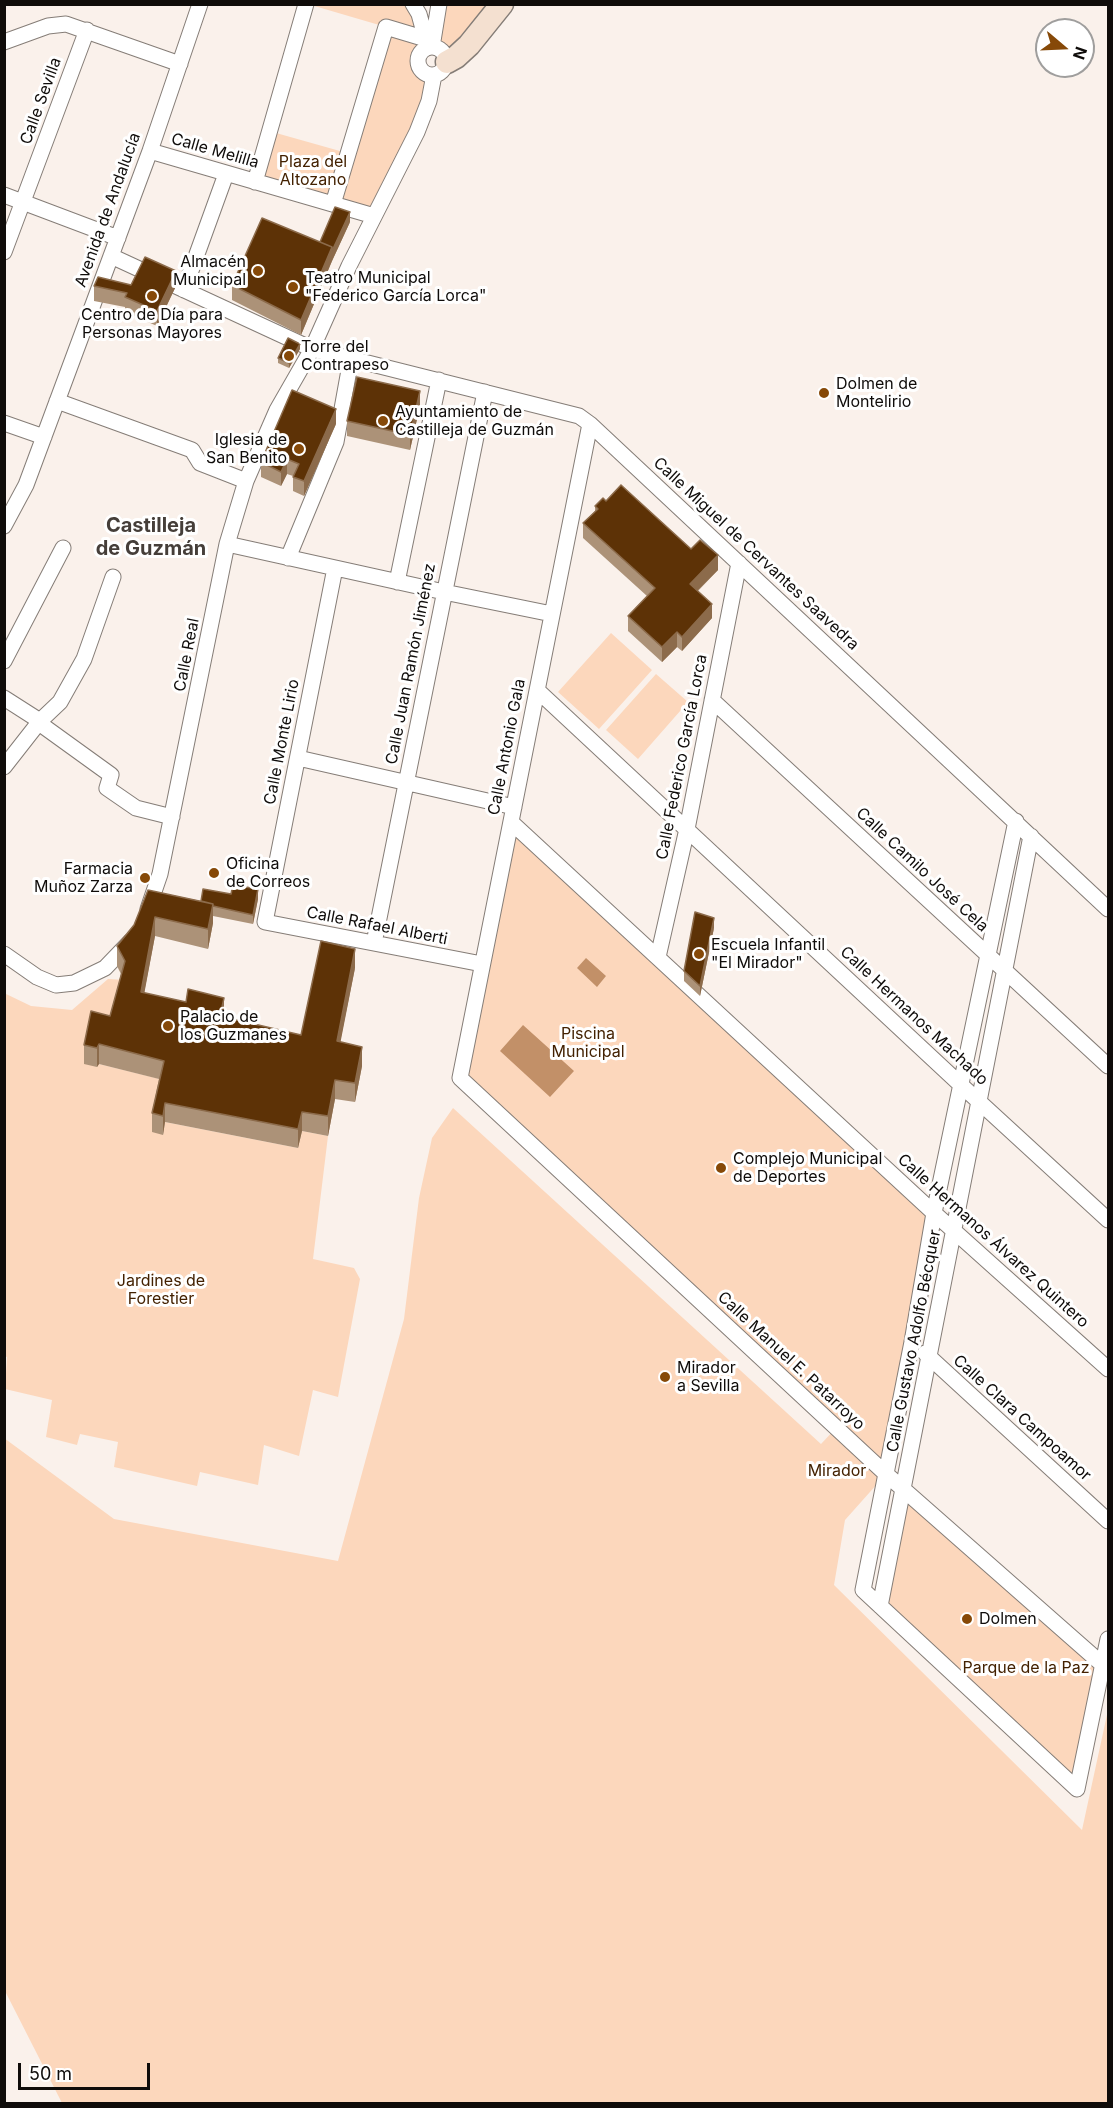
<!DOCTYPE html>
<html>
<head>
<meta charset="utf-8">
<style>
  body { margin:0 }
  #map { position:relative; width:1113px; height:2108px; overflow:hidden; background:#faf1eb; font-family:Inter,sans-serif }
  canvas { display:block }
  .frame { position:absolute; inset:0; border:6px solid #0f0c0a; pointer-events:none }
  .north { position:absolute; left:1035px; top:18px; width:60px; height:60px; box-sizing:border-box; background:#fff; border:2px solid #9f9e9d; border-radius:50%; rotate:109deg; font-size:16px; font-weight:700; line-height:24px; text-align:center; color:#0f0c0a }
  .north::after { content:''; display:block; margin:auto; width:21px; height:27px; background:#864908; clip-path:polygon(50% 0,100% 100%,50% 72%,0 100%) }
  .scale { position:absolute; left:18px; top:2063px; width:132px; height:27px; box-sizing:border-box; border:3px solid #0f0c0a; border-top:0; padding-left:8px; font-size:18px; line-height:21px; white-space:nowrap; color:#0f0c0a; -webkit-text-stroke:4px #fff; paint-order:stroke }
</style>
</head>
<body>
<div id="map">
<canvas width="1113" height="2108"></canvas>
<div class="frame"></div>
<div class="north">N</div>
<div class="scale">50 m</div>
</div>
<script>
const g = document.querySelector('canvas').getContext('2d');
g.lineJoin = 'round';
function fill(path, color) { g.fillStyle = color; g.fill(path, 'evenodd'); }
const shape = rows => new Path2D(rows.map(r => 'M' + r).join(''));
function trace(path, color, width, dash) { g.strokeStyle = color; g.lineWidth = width; g.lineCap = dash ? 'butt' : 'round'; g.setLineDash(dash || []); g.stroke(path); }
function write(font, color, halo, rows, align = 'center') {
  g.font = font + ' Inter,sans-serif'; g.lineWidth = 6; g.setLineDash([]); g.textBaseline = 'middle'; g.strokeStyle = halo; g.fillStyle = color; for (const [text, x, y, turn = 0] of rows) {
    g.save(); g.translate(x, y); g.rotate((+turn || 0) * Math.PI / 180); g.textAlign = isNaN(turn) ? turn : align; if (halo) g.strokeText(text, 0, 0); g.fillText(text, 0, 0); g.restore();
  }
}
fill(shape([
  [311,5,413,5,424,50,419,57,419,66,425,73,434,75,374,216,255,182,269,131,347,153,386,27],
  [439,5,502,5,444,53,437,48],
  [611,633,652,670,599,729,558,692],
  [656,674,688,702,638,759,606,730],
  [511,822,934,1213,886,1474,845,1520,834,1585,1082,1830,1108,1710,1108,2103,62,2103,5,1991,4,1438,114,1519,338,1561,404,1319,419,1198,432,1138,453,1108,821,1444,836,1428,460,1078],
  [108,979,125,980,97,1067,99,1064,164,1080,163,1135,165,1122,298,1148,302,1131,328,1136,313,1259,354,1268,360,1279,338,1397,313,1390,299,1456,264,1445,258,1485,200,1472,197,1486,114,1467,118,1442,80,1434,77,1445,46,1437,52,1400,5,1389,7,1357,4,1356,4,993,31,1006,72,1010],
  [903,1489,1103,1665,1077,1789,880,1606]
]), '#fcd7bc');
fill(shape([
  [586,958,606,976,597,987,577,968],
  [523,1025,574,1071,550,1097,500,1051]
]), '#c29068');
const street = shape([
  [413,4,419,14,428,47],
  [4,42,48,26,66,24,180,64],
  '418 61a14 14 0 1 1 28 0a14 14 0 1 1-28 0Z',
  [432,47,439,4],
  [150,151,374,216],
  [255,182,306,4],
  [4,195,118,238],
  [333,204,386,27,426,39],
  [4,252,87,30],
  [111,256,312,349,579,416,590,424,1108,909],
  [184,290,226,174],
  [57,401,192,450,200,463,246,481],
  [4,423,44,437],
  [590,424,460,1078,886,1474,1103,1665],
  [4,526,26,485,150,151,200,4],
  [227,544,444,592,552,614],
  [288,558,336,442,351,359],
  [335,568,265,922,482,964],
  [397,582,439,380],
  [4,661,63,548],
  [537,690,962,1086,1108,1220],
  [4,698,40,721],
  [712,700,1108,1066],
  [39,723,111,775,107,788,136,808,172,817],
  [298,758,514,807],
  [4,767,40,721,60,702,84,659,113,577],
  [1016,821,934,1213,912,1342,863,1590,1077,1789],
  [511,822,934,1213,1108,1369],
  [148,909,160,874,227,544,246,481,277,410,312,349,349,266,417,132,429,101,434,75],
  [374,943,485,392],
  [4,954,37,977,56,985,74,983,105,968,131,941],
  [658,957,687,829,739,563],
  [925,1353,1108,1521],
  [880,1606,1031,836],
  [1077,1789,1108,1639]
]);
const secondary = shape([
  [447,62,456,57,469,45,502,4]
]);
trace(street, '#857d77', 17);
trace(secondary, '#857d77', 25);
trace(street, '#fff', 15);
trace(secondary, '#f4e0d0', 22);
fill(shape([
  [350,222,332,261,301,335,232,300,232,285,320,242],
  [131,285,176,286,157,326,125,312,125,307,94,301,94,286],
  [300,349,289,368,278,363,278,358],
  [420,406,410,450,347,436,347,421],
  [336,424,304,496,293,491,293,476,287,474,281,486,261,477,261,462],
  [606,501,691,549,718,570,698,591,712,618,682,651,677,647,662,662,628,631,628,616,647,596,583,538,583,523,595,511,595,506],
  [148,890,201,901,258,899,253,924,213,916,213,923,208,949,155,936,144,993,224,1017,301,1035,355,968,340,1042,362,1066,355,1102,335,1099,328,1136,302,1131,298,1148,165,1122,163,1135,152,1132,152,1113,159,1079,99,1064,97,1067,84,1064,84,1045,110,1016,121,974,117,966,117,946,134,925],
  [714,928,700,996,684,981,684,971]
]), '#ac9278');
fill(shape([
  [350,212,350,222,332,261,301,335,301,320,332,247],
  [176,271,176,286,157,326,157,311],
  [300,344,300,349,289,368,289,363],
  [420,391,420,406,410,450,410,435],
  [336,409,336,424,304,496,304,481],
  [287,459,287,474,281,486,281,472],
  [718,555,718,570,690,598,690,584],
  [712,604,712,618,682,651,682,637],
  [677,632,677,647,662,662,662,647],
  [258,889,258,899,253,924,253,915],
  [213,904,213,923,208,949,208,929],
  [155,917,155,936,141,1011,141,992],
  [714,918,714,928,700,996,700,986],
  [355,949,355,968,337,1060,337,1041],
  [224,998,224,1017,220,1016],
  [99,1044,99,1064,97,1067,97,1048],
  [362,1047,362,1066,355,1102,355,1083],
  [335,1080,335,1099,328,1136,328,1116],
  [165,1103,165,1122,163,1135,163,1116],
  [302,1112,302,1131,298,1148,298,1129]
]), '#8c6b4b');
const building = shape([
  [335,207,350,212,332,251,332,247,320,242,335,207],
  [262,218,332,247,301,320,232,285,262,218],
  [145,257,176,271,157,311,125,297,127,293,94,286,98,277,131,285,145,257],
  [288,338,300,344,289,363,278,358,288,338],
  [357,377,420,391,410,435,347,421,357,377],
  [292,390,336,409,304,481,293,477,299,464,287,459,281,472,261,462,292,390],
  [621,485,691,549,700,540,718,555,690,584,712,604,682,637,677,632,662,647,628,616,655,588,583,523,598,509,595,506,603,498,606,501,621,485],
  [233,885,258,889,253,915,213,906,213,904,201,901,203,889,231,894,233,885],
  [148,890,213,904,208,929,155,917,141,992,186,1002,188,989,224,998,220,1016,301,1035,321,941,355,949,337,1041,362,1047,355,1083,335,1080,328,1116,302,1112,298,1129,165,1103,163,1116,152,1113,164,1061,99,1044,97,1048,84,1045,91,1011,110,1016,125,961,117,946,134,925,148,890],
  [695,912,714,918,700,986,684,971,695,912]
]);
fill(building, '#5d3206');
trace(building, '#8c6b4b', 1.5);
for (const [x, y, r, color] of [
  [258,271,6,"#864908"],
  [293,287,6,"#864908"],
  [152,296,6,"#864908"],
  [289,356,6,"#864908"],
  [824,393,6,"#864908"],
  [383,421,6,"#864908"],
  [299,449,6,"#864908"],
  [214,873,6,"#864908"],
  [145,878,6,"#864908"],
  [699,954,6,"#864908"],
  [168,1026,6,"#864908"],
  [721,1168,6,"#864908"],
  [665,1377,6,"#864908"],
  [967,1619,6,"#864908"]
]) { const dot = new Path2D(); dot.arc(x, y, r, 0, 2 * Math.PI); g.fillStyle = color; g.fill(dot); trace(dot, '#fff', 2); }
write('16px', '#0f0c0a', '#fff', [
  ["Calle Sevilla",41,101,-70],
  ["Calle Melilla",215,151,16],
  ["Avenida de Andalucía",108,210,-70],
  ["Calle Miguel de Cervantes Saavedra",756,554,43],
  ["Calle Real",187,655,-79],
  ["Calle Juan Ramón Jiménez",411,664,-79],
  ["Calle Monte Lirio",282,742,-79],
  ["Calle Antonio Gala",507,747,-79],
  ["Calle Federico García Lorca",682,757,-79],
  ["Calle Camilo José Cela",922,870,43],
  ["Calle Rafael Alberti",377,926,11],
  ["Calle Hermanos Machado",914,1016,43],
  ["Calle Hermanos Álvarez Quintero",993,1241,42],
  ["Calle Gustavo Adolfo Bécquer",914,1341,-79],
  ["Calle Manuel E. Patarroyo",791,1361,43],
  ["Calle Clara Campoamor",1022,1418,42]
]);
write('16px', '#432101', '#fff', [
  ["Plaza del",313,162],
  ["Altozano",313,180],
  ["Piscina",588,1034],
  ["Municipal",588,1052],
  ["Jardines de",161,1281],
  ["Forestier",161,1299],
  ["Mirador",837,1471],
  ["Parque de la Paz",1026,1668]
]);
write('16px', '#0f0c0a', '#fff', [
  ["Almacén",246,262,"right"],
  ["Municipal",246,280,"right"],
  ["Teatro Municipal",305,278],
  ["\"Federico García Lorca\"",305,296],
  ["Centro de Día para",152,315,"center"],
  ["Personas Mayores",152,333,"center"],
  ["Torre del",301,347],
  ["Contrapeso",301,365],
  ["Dolmen de",836,384],
  ["Montelirio",836,402],
  ["Ayuntamiento de",395,412],
  ["Castilleja de Guzmán",395,430],
  ["Iglesia de",287,440,"right"],
  ["San Benito",287,458,"right"],
  ["Oficina",226,864],
  ["de Correos",226,882],
  ["Farmacia",133,869,"right"],
  ["Muñoz Zarza",133,887,"right"],
  ["Escuela Infantil",711,945],
  ["\"El Mirador\"",711,963],
  ["Palacio de",180,1017],
  ["los Guzmanes",180,1035],
  ["Complejo Municipal",733,1159],
  ["de Deportes",733,1177],
  ["Mirador",677,1368],
  ["a Sevilla",677,1386],
  ["Dolmen",979,1619]
], 'left');
write('bold 20px', '#453e39', '#fff', [
  ["Castilleja",151,526],
  ["de Guzmán",151,549]
]);
</script>
</body>
</html>
